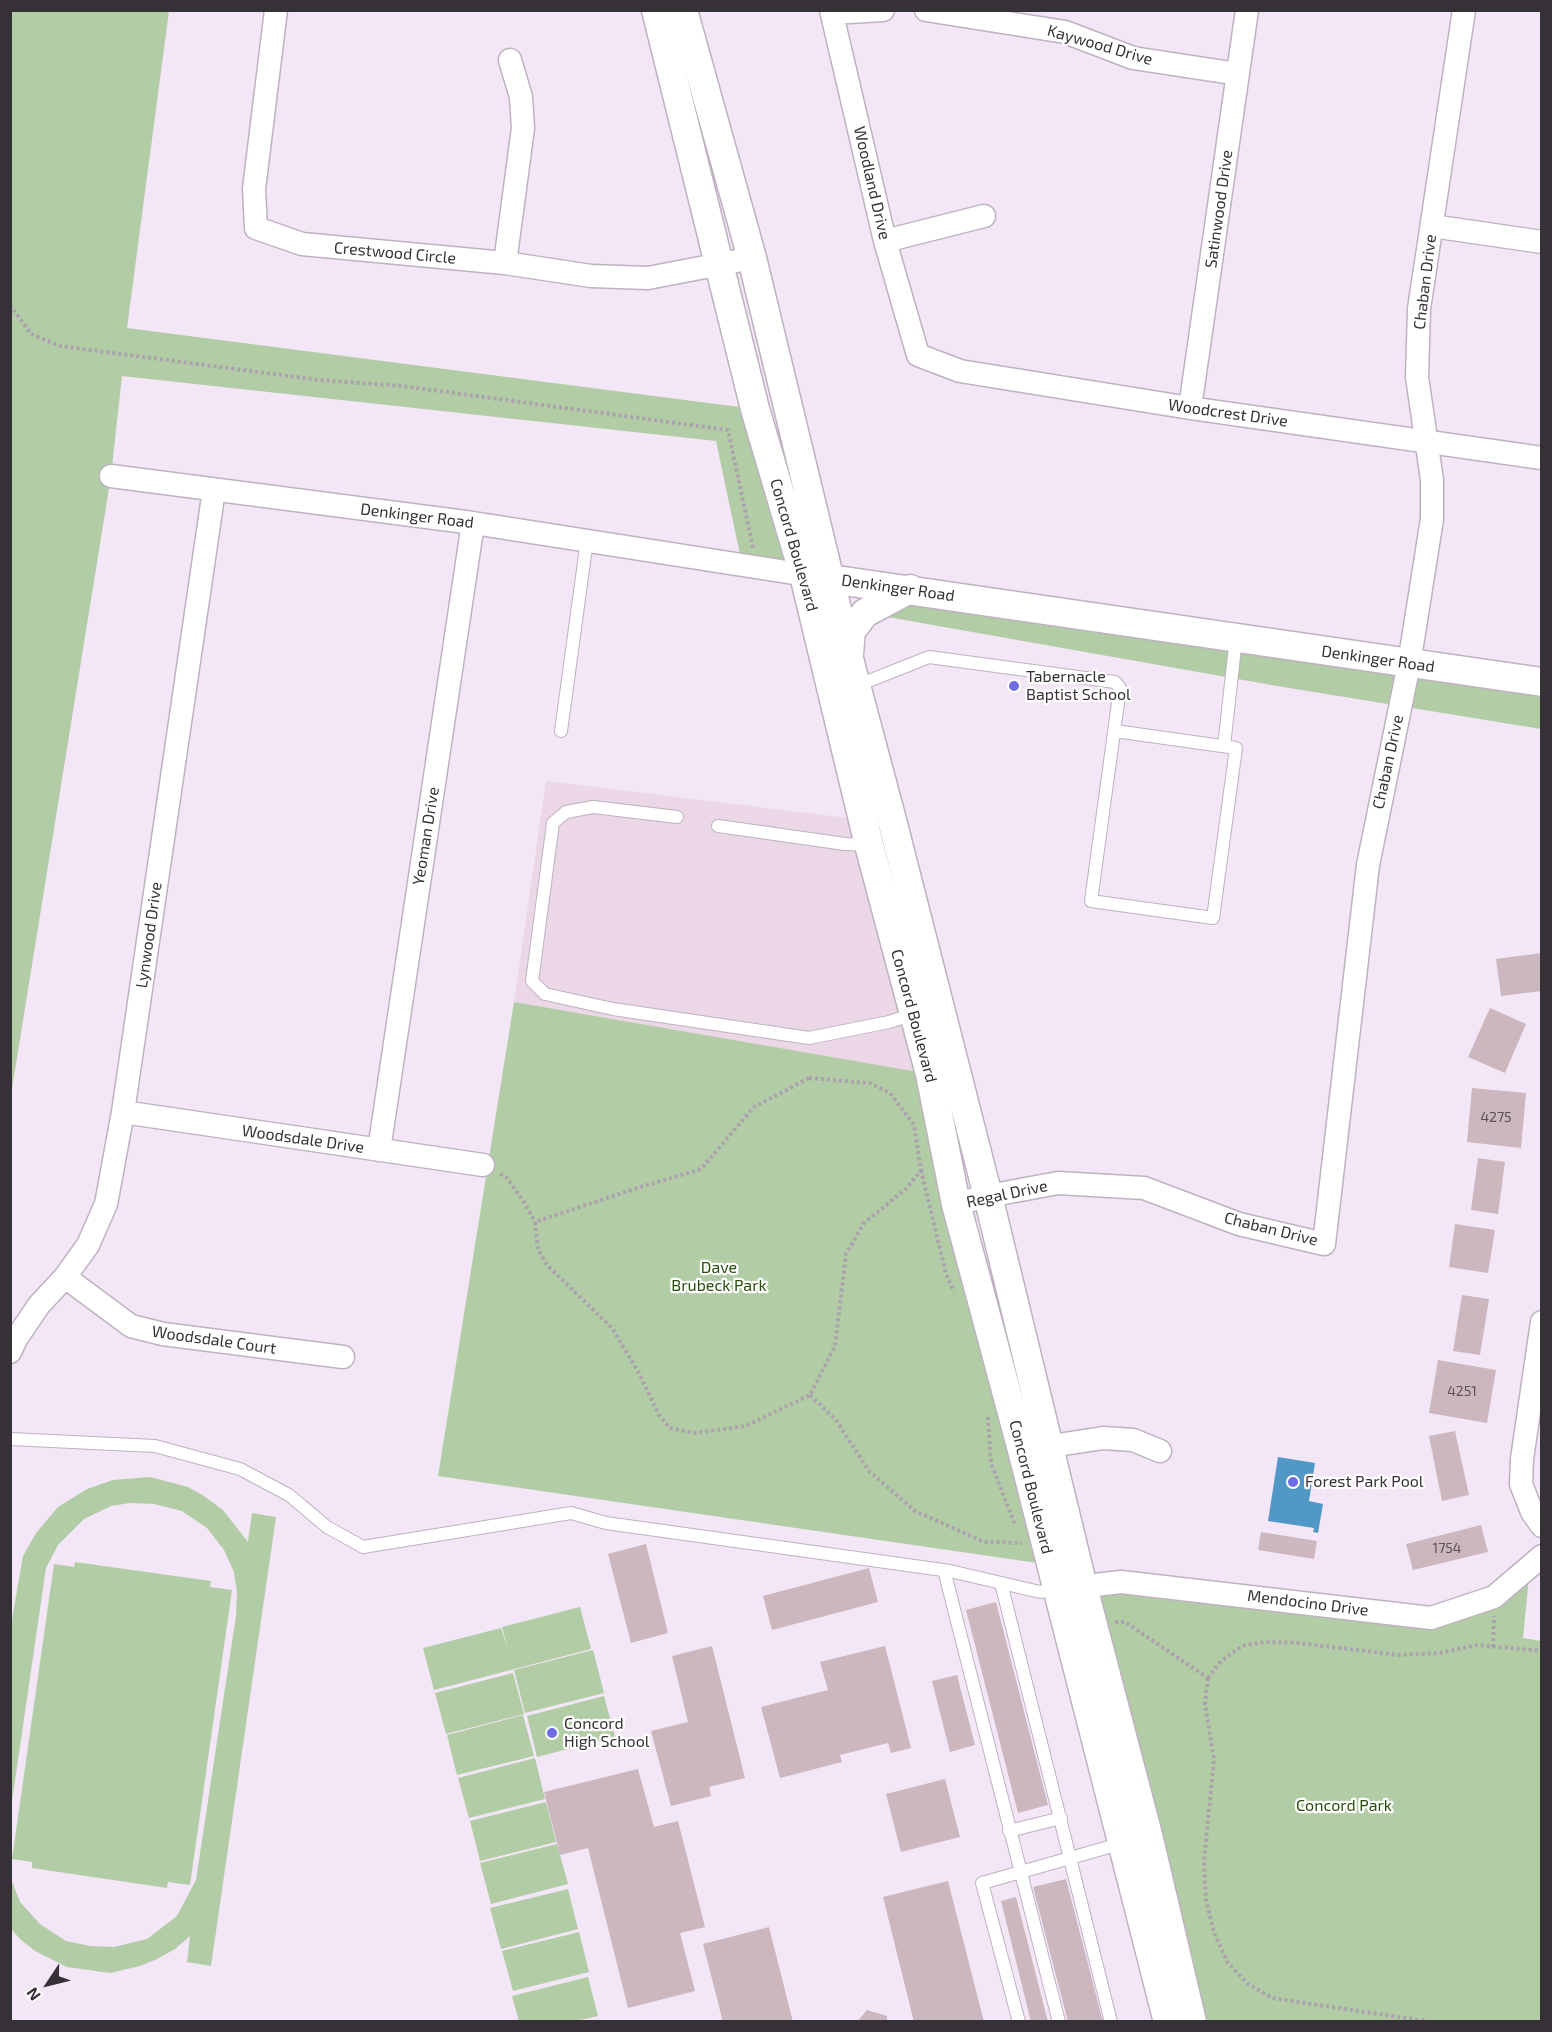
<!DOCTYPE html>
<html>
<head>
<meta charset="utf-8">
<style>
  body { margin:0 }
  #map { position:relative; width:1552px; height:2032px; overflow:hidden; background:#f3e6f6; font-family:"Exo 2",sans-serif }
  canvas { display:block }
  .frame { position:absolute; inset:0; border:12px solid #363137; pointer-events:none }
  .north { position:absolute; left:18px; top:1954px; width:60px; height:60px; -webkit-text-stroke:4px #fff; paint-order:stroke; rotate:235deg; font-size:16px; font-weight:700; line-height:24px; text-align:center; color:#363137 }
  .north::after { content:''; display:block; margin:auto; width:21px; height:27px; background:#363137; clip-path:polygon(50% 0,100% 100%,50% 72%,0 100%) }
</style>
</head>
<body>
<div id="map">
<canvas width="1552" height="2032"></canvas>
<div class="frame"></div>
<div class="north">N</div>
</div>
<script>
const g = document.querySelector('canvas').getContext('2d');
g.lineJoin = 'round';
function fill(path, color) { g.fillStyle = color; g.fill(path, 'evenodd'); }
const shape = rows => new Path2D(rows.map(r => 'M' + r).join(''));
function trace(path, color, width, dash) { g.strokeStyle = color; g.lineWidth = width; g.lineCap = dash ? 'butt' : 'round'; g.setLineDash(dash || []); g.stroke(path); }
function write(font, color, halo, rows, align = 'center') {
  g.font = font + ' "Exo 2",sans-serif'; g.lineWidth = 4.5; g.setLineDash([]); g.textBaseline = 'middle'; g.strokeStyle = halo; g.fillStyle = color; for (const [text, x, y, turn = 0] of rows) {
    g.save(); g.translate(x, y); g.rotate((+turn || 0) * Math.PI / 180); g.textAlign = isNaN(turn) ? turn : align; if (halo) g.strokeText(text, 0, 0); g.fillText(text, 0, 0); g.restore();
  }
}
fill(shape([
  [546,781,864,820,917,1072,514,1002]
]), '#ebd7e5');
fill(shape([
  [11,11,169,11,127,328,755,409,804,575,742,564,716,441,122,376,111,476,11,1095],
  [910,589,1541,682,1541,729,1277,686,865,613],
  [514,1002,930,1074,1051,1565,438,1476],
  [150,1477,188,1487,204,1496,223,1510,248,1542,252,1513,276,1517,211,1966,187,1962,190,1936,175,1949,157,1959,140,1966,110,1973,67,1967,35,1951,20,1939,11,1929,11,1879,20,1902,40,1924,66,1941,90,1946,114,1947,147,1939,177,1916,196,1880,236,1616,237,1592,234,1572,224,1550,207,1528,182,1511,154,1504,130,1503,111,1506,84,1519,58,1545,46,1568,11,1808,11,1625,23,1556,36,1533,58,1507,87,1489,113,1480],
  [75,1562,211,1581,210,1587,232,1590,190,1885,168,1882,167,1888,32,1868,32,1862,12,1859,54,1564,74,1567],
  [1530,1566,1523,1638,1541,1641,1541,2021,1192,2021,1083,1587,1431,1618],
  [580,1607,591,1649,434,1690,423,1648,501,1628,508,1650,502,1627],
  [593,1650,604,1693,525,1713,514,1670],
  [513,1673,524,1714,446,1734,435,1693],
  [604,1696,615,1737,537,1757,527,1716],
  [523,1715,534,1756,457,1775,447,1735],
  [535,1758,545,1799,469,1818,458,1778],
  [546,1802,556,1842,480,1861,470,1821],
  [557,1844,568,1884,491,1904,480,1863],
  [568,1889,578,1929,501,1949,490,1908],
  [579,1932,589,1972,513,1991,502,1951],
  [588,1977,598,2016,576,2021,519,2021,512,1996]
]), '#b2cda5');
fill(shape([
  [1278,1457,1315,1463,1309,1501,1323,1504,1318,1533,1313,1532,1314,1528,1268,1521]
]), '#5298c6');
fill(shape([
  [1542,953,1542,991,1501,996,1496,959],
  [1490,1008,1526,1024,1505,1073,1468,1057],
  [1472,1088,1526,1093,1521,1148,1467,1142],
  [1478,1158,1505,1162,1498,1214,1471,1210],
  [1455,1224,1495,1230,1488,1273,1449,1267],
  [1462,1295,1489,1299,1480,1355,1453,1351],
  [1438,1360,1496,1370,1487,1423,1429,1413],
  [1455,1431,1469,1495,1442,1501,1429,1436],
  [1481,1525,1488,1552,1413,1570,1406,1544],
  [1261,1532,1317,1541,1314,1559,1258,1550],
  [646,1544,668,1633,631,1643,608,1554],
  [869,1568,878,1602,772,1630,763,1596],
  [996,1602,1048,1805,1018,1813,966,1610],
  [712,1646,745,1778,709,1787,711,1796,671,1806,651,1731,688,1722,672,1656],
  [885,1646,911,1748,891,1753,888,1743,840,1755,842,1762,780,1778,761,1707,828,1690,820,1662],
  [957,1675,975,1745,950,1752,932,1681],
  [638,1769,654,1827,678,1821,705,1927,680,1933,695,1991,628,2008,588,1848,560,1855,544,1792],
  [945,1779,960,1837,901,1852,886,1794],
  [1066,1879,1103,2022,1068,2022,1033,1887],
  [948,1881,984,2022,914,2022,883,1897],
  [1016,1897,1048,2022,1031,2022,1001,1901],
  [769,1927,793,2022,723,2022,703,1944],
  [867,2010,887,2016,887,2022,857,2022]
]), '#cbb7bd');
const service = shape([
  [856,686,929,657,1115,682,1120,688,1091,901,1213,918,1236,748,1115,731],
  [561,731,587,540],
  [1224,746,1236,638],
  [677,817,593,807,566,812,553,823,532,981,545,994,613,1009,809,1038,889,1022,914,1014],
  [718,826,845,844,868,845],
  [10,1439,155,1446,240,1469,289,1495,327,1527,363,1547,571,1513,606,1523,950,1571,1040,1592,1057,1589],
  [944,1570,1059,2022],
  [1001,1583,1111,2022],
  [1009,1831,1061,1818],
  [1019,2022,982,1883,1123,1843]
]);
const minor = shape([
  [276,10,254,189,256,228,302,244,505,263,591,276,648,278,752,258],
  [831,10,885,241,918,355,960,371,1190,408,1542,458],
  [926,10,1065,32,1133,58,1238,74],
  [832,13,883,10],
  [1432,226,1542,242],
  [885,241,984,216],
  [505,263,523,128,521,97,510,60],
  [1190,408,1247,10],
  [111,476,473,523,819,577],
  [123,1112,483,1165],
  [379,1150,473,523],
  [956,1204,988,1196,1058,1183,1144,1188,1239,1224,1324,1244,1368,865,1409,664,1432,519,1432,480,1417,377,1419,309,1464,10],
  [65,1277,131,1326,163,1334,343,1357],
  [1542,1322,1522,1459,1521,1484,1532,1512,1542,1526],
  [10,1352,16,1339,39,1305,65,1277,88,1245,106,1204,123,1112,214,490],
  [1032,1449,1103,1438,1133,1440,1160,1451],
  [1069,1588,1121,1582,1431,1618,1494,1597,1542,1556]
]);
const tertiary = shape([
  [656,10,755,409,804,575,869,845,930,1074,956,1204,1022,1450,1168,2022],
  [683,10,752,258,849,659,893,824,988,1196,1083,1587,1148,1835,1192,2022],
  [830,579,1542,682],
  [849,654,851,631,865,613,910,589]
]);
trace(service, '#beb2c1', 14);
trace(minor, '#beb2c1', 25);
trace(tertiary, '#beb2c1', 31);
trace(shape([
  [10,305,31,334,60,346,319,380,402,386,728,430,753,548],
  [809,1078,870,1083,890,1093,914,1125,921,1170,907,1188,864,1223,846,1254,835,1346,810,1395,746,1426,695,1433,670,1428,659,1415,639,1373,612,1328,547,1265,538,1250,535,1222,634,1189,701,1169,754,1107,809,1078],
  [921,1170,946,1274,954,1292],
  [500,1174,506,1177,524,1202,535,1222],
  [810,1395,836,1420,869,1471,915,1511,984,1542,1022,1543],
  [988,1417,991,1463,1015,1525],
  [1115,1622,1125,1622,1208,1678],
  [1493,1647,1494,1616],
  [1208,1678,1205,1704,1214,1759,1204,1862,1206,1900,1214,1933,1228,1963,1248,1984,1272,1998,1432,2022],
  [1208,1678,1221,1661,1242,1646,1264,1642,1298,1643,1399,1655,1440,1653,1477,1645,1542,1651]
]), '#aca2ae', 4, [3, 3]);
trace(service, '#fff', 12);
trace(minor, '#fff', 22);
trace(tertiary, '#fff', 28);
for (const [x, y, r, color] of [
  [1014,686,6,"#6e6be6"],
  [1293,1482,6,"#6e6be6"],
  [552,1733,6,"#6e6be6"]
]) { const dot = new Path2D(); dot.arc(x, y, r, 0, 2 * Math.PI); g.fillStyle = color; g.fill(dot); trace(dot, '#fff', 2); }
write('14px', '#5b5258', null, [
  ["4275",1496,1117],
  ["4251",1462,1391],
  ["1754",1447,1548]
]);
write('16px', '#363137', '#fff', [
  ["Kaywood Drive",1100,45,16],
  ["Woodland Drive",872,183,77],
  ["Satinwood Drive",1219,209,-82],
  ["Crestwood Circle",395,253,5],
  ["Chaban Drive",1425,282,-83],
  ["Woodcrest Drive",1228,413,8],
  ["Denkinger Road",417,516,7],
  ["Concord Boulevard",794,545,74],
  ["Denkinger Road",898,588,8],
  ["Denkinger Road",1378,659,8],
  ["Chaban Drive",1388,762,-78],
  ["Yeoman Drive",426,836,-81],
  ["Lynwood Drive",149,935,-82],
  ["Concord Boulevard",914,1016,75],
  ["Woodsdale Drive",303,1139,8],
  ["Regal Drive",1007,1194,-12],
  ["Chaban Drive",1271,1229,14],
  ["Woodsdale Court",214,1340,8],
  ["Concord Boulevard",1031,1487,76],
  ["Mendocino Drive",1308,1603,7]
]);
write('16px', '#363137', '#fff', [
  ["Tabernacle",1026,677],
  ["Baptist School",1026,695],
  ["Forest Park Pool",1305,1482],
  ["Concord",564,1724],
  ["High School",564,1742]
], 'left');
write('16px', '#274e0b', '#fff', [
  ["Dave",719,1268],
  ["Brubeck Park",719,1286],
  ["Concord Park",1344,1806]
]);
</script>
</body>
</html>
